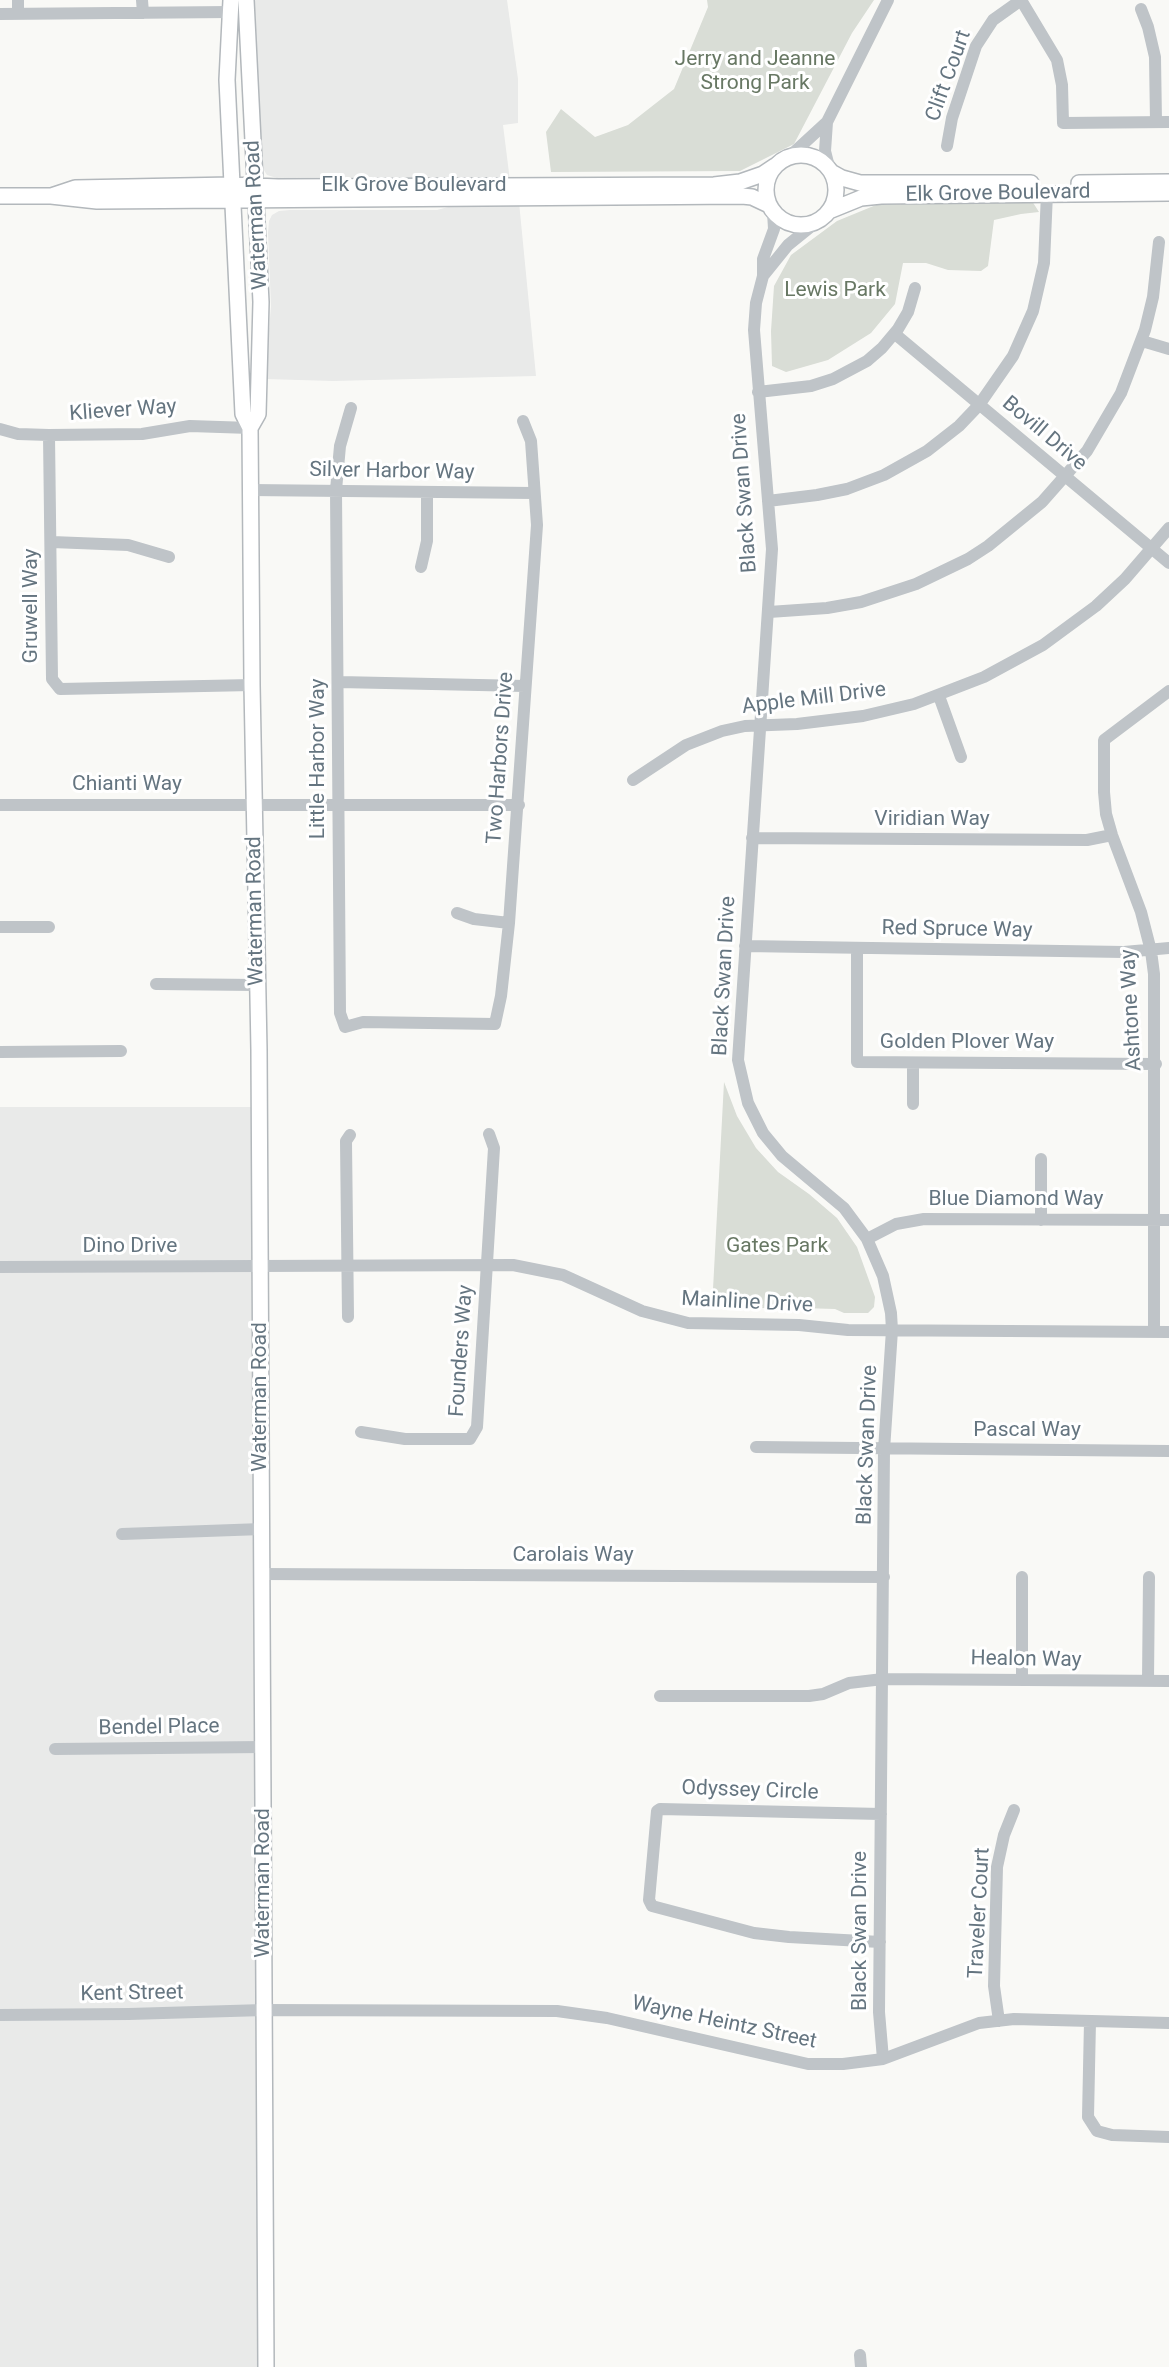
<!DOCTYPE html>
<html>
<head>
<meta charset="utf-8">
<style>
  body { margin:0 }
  canvas { display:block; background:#f9f9f6 }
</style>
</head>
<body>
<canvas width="1169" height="2367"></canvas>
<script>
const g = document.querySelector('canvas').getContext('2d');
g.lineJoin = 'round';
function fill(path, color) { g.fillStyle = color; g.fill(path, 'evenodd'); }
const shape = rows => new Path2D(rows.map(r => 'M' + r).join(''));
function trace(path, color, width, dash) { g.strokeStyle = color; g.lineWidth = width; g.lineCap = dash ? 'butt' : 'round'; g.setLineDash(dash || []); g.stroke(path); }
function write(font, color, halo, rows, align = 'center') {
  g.font = font + ' Roboto,sans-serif'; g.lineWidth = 6; g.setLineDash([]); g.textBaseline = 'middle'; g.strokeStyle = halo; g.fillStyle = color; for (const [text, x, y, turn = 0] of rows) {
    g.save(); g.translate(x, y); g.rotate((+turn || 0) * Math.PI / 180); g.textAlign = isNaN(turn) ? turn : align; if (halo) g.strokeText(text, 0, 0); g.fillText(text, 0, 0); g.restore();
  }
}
fill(shape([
  [254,0,507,0,518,79,518,123,503,125,510,181,364,177,277,178,267,175,262,167],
  [519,202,536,376,333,381,265,379,271,306,268,233,269,221,272,215,279,211,290,210,437,210,463,203],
  [0,1107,259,1107,266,2367,0,2367]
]), '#e9eae9');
fill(shape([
  [707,0,874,0,852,33,794,144,740,171,551,172,546,132,561,109,595,137,628,125,674,89,708,7],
  [1032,201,1039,212,1021,214,994,220,988,266,981,271,948,270,926,263,903,263,895,304,871,333,828,360,786,372,772,366,771,331,774,286,791,255,837,221,876,205],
  [724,1082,737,1116,756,1148,778,1172,809,1194,837,1218,857,1247,875,1297,874,1307,868,1313,844,1313,835,1309,801,1308,712,1308]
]), '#d9ddd6');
const major = shape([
  [231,0,227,80,243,414,250,428,252,685,259,1050,266,2367],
  [246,0,261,302,258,414,250,428],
  '766 190a35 35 0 1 1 70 0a35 35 0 1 1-70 0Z',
  [833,173,842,178,860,183,1031,183],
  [1079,183,1169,182],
  [0,196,51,196,97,201,742,196,752,197,769,205],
  [51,196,75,188,232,185,278,187,714,185,740,182,763,174,775,166],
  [829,211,861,198,881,196,1169,193]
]);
trace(major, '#b3b8bc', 18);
trace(shape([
  [18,0,18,13],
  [142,0,143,13],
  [1021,0,1057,60,1062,85,1063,123,1169,122],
  [1141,9,1148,27,1155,57,1156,122],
  [0,14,231,12],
  [947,146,952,118,976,46,993,20,1021,0],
  [790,156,827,122],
  [829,167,825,151,827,122,888,0],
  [773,212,774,229,763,259,763,276,756,303,754,330,772,549,738,1060,748,1103,763,1133,782,1156,844,1208,867,1239,883,1276,891,1313,892,1330,884,1450,879,2012,883,2059],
  [763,276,788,245,814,224],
  [895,334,1169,563],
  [1142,341,1169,349],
  [758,392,811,386,833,379,867,361,882,348,898,329,908,312,915,288],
  [351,408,340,446,336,490,340,1013,345,1027,363,1022,495,1024,501,996,509,923,537,525,531,441,523,421],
  [0,429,18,434,49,435,142,434,190,426,250,428],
  [49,435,52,679,60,689,252,685],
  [250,490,534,493],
  [768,501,817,495,847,489,884,475,927,451,959,426,979,405,1013,356,1033,311,1044,263,1047,193],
  [52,542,128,545,169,557],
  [421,567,427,541,427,492],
  [769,612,827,608,861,602,916,584,968,559,988,546,1042,502,1087,451,1121,393,1145,330,1153,297,1159,242],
  [339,682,525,686],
  [939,696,961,757],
  [633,780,686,745,722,731,745,726,797,724,863,716,914,704,984,677,1043,645,1096,606,1125,579,1169,528],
  [0,805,519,805],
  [752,838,1087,840,1112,835],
  [457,913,474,919,509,923],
  [0,927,49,927],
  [745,946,1124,952,1169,948],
  [857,948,857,1062,1156,1064],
  [156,984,257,985],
  [0,1052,121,1051],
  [913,1104,913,1063],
  [1041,1220,1041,1159],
  [867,1239,896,1224,924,1219,1169,1220],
  [0,1267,513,1265,563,1275,642,1311,688,1323,799,1325,848,1330,1169,1332],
  [348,1317,346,1141,350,1135],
  [1154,1332,1154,974,1151,951,1141,912,1112,835,1106,814,1104,792,1104,740,1169,691],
  [361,1432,405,1439,470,1439,477,1427,494,1148,489,1134],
  [756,1447,1169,1451],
  [122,1534,262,1529],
  [262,1574,884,1577],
  [1022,1577,1022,1679],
  [1148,1681,1149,1577],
  [660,1696,809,1696,823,1694,849,1683,883,1679,1169,1681],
  [55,1749,263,1747],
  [880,1942,789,1937,754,1933,652,1906,649,1900,657,1811,660,1809,881,1814],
  [0,2015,129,2014,264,2010,557,2011,607,2018,808,2064,843,2064,883,2059,979,2023,1014,2019,1169,2023],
  [999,2021,994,1986,997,1867,1004,1835,1014,1810],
  [1090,2021,1088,2117,1097,2131,1112,2135,1169,2137],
  [860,2355,861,2367]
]), '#bfc4c8', 12);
trace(major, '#fff', 15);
write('21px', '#687864', '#fff', [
  ["Jerry and Jeanne",755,60],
  ["Strong Park",755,84],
  ["Lewis Park",835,291],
  ["Gates Park",777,1247]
]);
write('21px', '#657580', '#fff', [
  ["Clift Court",949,76,-70],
  ["Elk Grove Boulevard",414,186],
  ["Elk Grove Boulevard",998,194,-1],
  ["Waterman Road",257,215,-93],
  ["Kliever Way",123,411,-4],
  ["Bovill Drive",1044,434,40],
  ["Silver Harbor Way",392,472,1],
  ["Black Swan Drive",745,493,-94],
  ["Gruwell Way",32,606,-90],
  ["Apple Mill Drive",814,699,-7],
  ["Two Harbors Drive",501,758,-86],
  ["Little Harbor Way",319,759,-90],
  ["Chianti Way",127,785],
  ["Viridian Way",932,820],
  ["Waterman Road",256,911,-91],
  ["Red Spruce Way",957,930,1],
  ["Black Swan Drive",725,976,-87],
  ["Ashtone Way",1132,1010,-93],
  ["Golden Plover Way",967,1043],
  ["Blue Diamond Way",1016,1200],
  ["Dino Drive",130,1247],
  ["Mainline Drive",747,1303,3],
  ["Founders Way",462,1351,-86],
  ["Waterman Road",261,1397,-90],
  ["Pascal Way",1027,1431],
  ["Black Swan Drive",868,1445,-88],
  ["Carolais Way",573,1556],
  ["Healon Way",1026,1660,1],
  ["Bendel Place",159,1728,-1],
  ["Odyssey Circle",750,1791,2],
  ["Waterman Road",264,1883,-90],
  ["Traveler Court",980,1913,-87],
  ["Black Swan Drive",861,1931,-90],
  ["Kent Street",132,1994,-1],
  ["Wayne Heintz Street",724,2023,12]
]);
</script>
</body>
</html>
